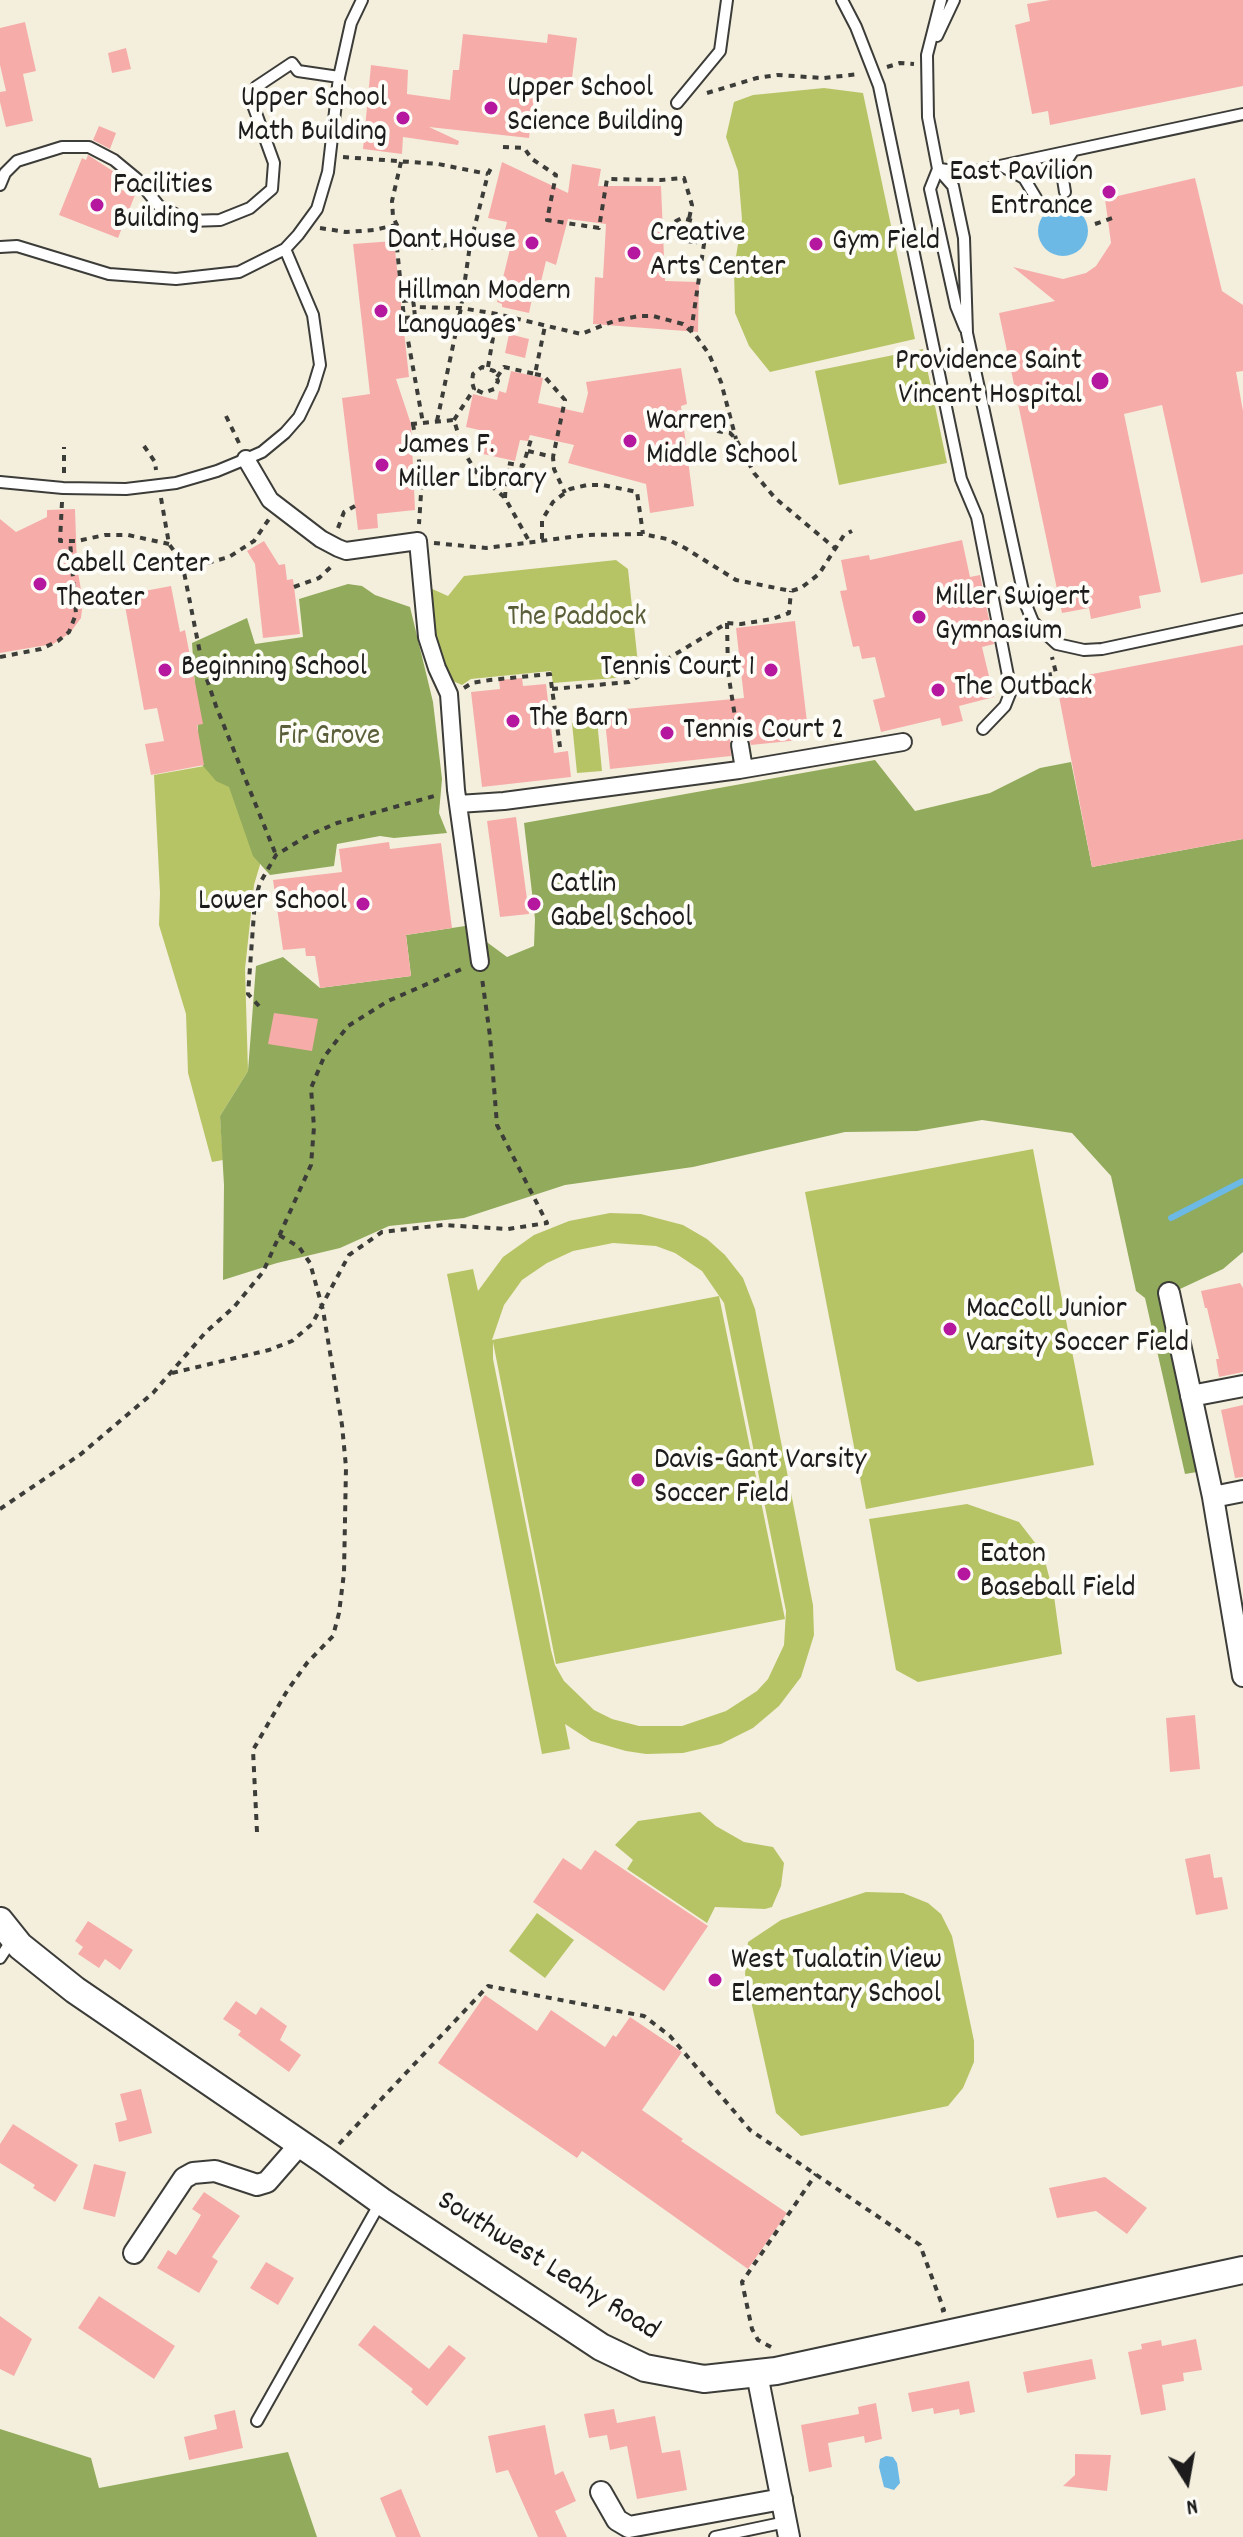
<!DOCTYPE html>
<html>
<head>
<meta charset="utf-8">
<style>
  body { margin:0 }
  #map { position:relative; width:1243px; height:2537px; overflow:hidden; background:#f4efdd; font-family:Dekko,sans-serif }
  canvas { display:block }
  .north { position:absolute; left:1147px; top:2441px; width:80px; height:80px; -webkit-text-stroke:6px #fdfcf7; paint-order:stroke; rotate:169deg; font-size:22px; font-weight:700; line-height:32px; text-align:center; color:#1c1c1c }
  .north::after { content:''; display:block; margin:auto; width:28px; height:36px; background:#1c1c1c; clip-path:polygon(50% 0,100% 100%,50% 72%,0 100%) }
</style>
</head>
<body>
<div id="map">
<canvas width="1243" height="2537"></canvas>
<div class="north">N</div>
</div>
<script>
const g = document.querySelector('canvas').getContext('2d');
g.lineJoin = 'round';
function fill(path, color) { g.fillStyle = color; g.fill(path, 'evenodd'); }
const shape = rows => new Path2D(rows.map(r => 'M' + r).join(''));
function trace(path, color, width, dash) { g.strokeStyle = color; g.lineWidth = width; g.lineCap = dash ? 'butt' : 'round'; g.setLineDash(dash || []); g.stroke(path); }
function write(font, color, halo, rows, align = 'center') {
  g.font = font + ' Dekko,sans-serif'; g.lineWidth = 8; g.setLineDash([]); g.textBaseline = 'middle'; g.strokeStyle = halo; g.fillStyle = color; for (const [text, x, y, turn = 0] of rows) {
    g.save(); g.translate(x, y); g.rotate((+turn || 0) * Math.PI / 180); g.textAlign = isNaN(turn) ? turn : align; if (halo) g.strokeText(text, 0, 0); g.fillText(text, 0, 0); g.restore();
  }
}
fill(shape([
  [824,88,863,93,915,339,770,372,749,346,735,313,734,269,742,219,738,171,726,137,734,102,753,95],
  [923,349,947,463,839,485,815,371],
  [616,560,628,569,638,664,628,677,553,683,551,671,471,679,462,685,453,681,439,651,432,621,430,588,448,596,464,576],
  [597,720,602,771,577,773,572,723],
  [210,765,235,766,267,841,254,885,245,969,248,1071,220,1116,223,1160,212,1162,188,1073,186,1014,159,925,160,893,154,775],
  [1033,1149,1094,1465,866,1509,805,1192],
  [610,1213,641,1214,683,1225,707,1239,725,1255,743,1278,755,1309,813,1605,814,1635,801,1677,779,1706,753,1728,721,1744,683,1753,646,1754,626,1751,591,1741,565,1724,570,1749,542,1754,447,1274,473,1269,478,1291,503,1257,534,1235,569,1221],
  [613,1243,656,1246,675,1253,702,1271,724,1303,786,1611,784,1645,768,1679,757,1691,726,1711,682,1726,639,1726,612,1719,594,1710,564,1681,555,1665,551,1650,493,1359,493,1342,556,1664,785,1619,719,1296,492,1340,504,1305,522,1280,547,1263,573,1251],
  [967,1504,1019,1522,1043,1553,1054,1596,1062,1654,918,1682,896,1670,869,1519],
  [700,1812,716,1826,744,1842,773,1847,784,1863,781,1886,772,1907,765,1909,715,1907,707,1923,627,1869,633,1860,615,1845,638,1821],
  [866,1892,903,1893,928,1903,941,1914,952,1936,974,2041,974,2062,963,2088,948,2106,801,2136,776,2113,745,1974,748,1942,781,1920],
  [537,1913,574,1940,545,1978,509,1951]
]), '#b7c466');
fill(shape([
  [348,584,362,586,375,595,410,607,433,702,442,779,439,813,447,833,394,838,380,836,337,844,334,866,270,875,253,856,229,787,216,781,192,753,198,730,192,643,247,618,255,644,303,637,299,599],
  [875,760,915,811,990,793,1040,768,1071,762,1092,867,1243,839,1243,1252,1223,1269,1167,1295,1203,1471,1185,1474,1145,1298,1136,1291,1111,1176,1072,1133,982,1120,917,1131,845,1132,693,1167,565,1185,464,1218,389,1226,340,1248,277,1263,223,1280,224,1185,220,1116,248,1071,256,966,283,957,320,988,411,976,406,935,465,926,507,957,534,946,535,919,524,823],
  [0,2429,91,2458,99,2488,288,2452,317,2537,0,2537]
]), '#91aa5b');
fill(shape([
  '1038 231a25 25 0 1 1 50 0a25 25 0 1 1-50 0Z',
  [886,2456,893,2457,897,2463,900,2483,894,2490,884,2487,879,2467,880,2459]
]), '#6cb9e6');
trace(shape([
  [1171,1218,1243,1181]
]), '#6cb9e6', 6);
fill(shape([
  [1050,0,1243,0,1243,86,1050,125,1048,111,1032,114,1015,25,1030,21,1027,4],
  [25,22,36,71,23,74,33,121,6,127,0,102,0,92,6,91,0,65,0,28],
  [463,34,547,43,548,34,577,38,571,86,536,81,529,138,429,127,459,141,458,145,403,137,402,154,363,149,371,65,408,70,407,94,450,100,453,70,459,70],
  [126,48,131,69,112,73,108,53],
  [99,126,116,133,110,149,93,140],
  [88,155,122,177,117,188,135,195,118,238,59,215,82,158,86,160],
  [502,162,568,193,572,164,601,169,598,186,661,186,665,281,699,282,698,332,593,324,595,277,603,278,606,224,568,219,556,265,546,261,538,294,533,294,529,313,502,307,502,304,497,302,510,249,501,247,507,222,488,218],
  [1195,178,1222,291,1243,305,1243,371,1236,372,1243,411,1243,574,1201,583,1162,405,1124,414,1161,592,1139,596,1141,608,1091,619,1089,608,1062,613,999,313,1055,301,1013,267,1063,279,1086,273,1096,266,1111,243,1105,199],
  [394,241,409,377,396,379,411,424,415,510,377,514,378,528,358,530,342,398,370,394,353,244],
  [509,334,529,339,525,358,505,353],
  [681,368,687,404,681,406,694,506,650,513,646,484,568,463,574,445,530,435,528,441,520,440,515,461,483,454,488,432,466,427,473,394,497,400,499,391,506,393,511,371,543,378,538,403,583,413,588,393,586,382],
  [75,509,77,567,83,601,81,618,70,633,53,644,0,653,0,519,16,532,47,517,47,510],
  [962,540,970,577,980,575,994,644,982,647,994,697,959,706,963,721,942,726,940,718,881,732,873,700,885,697,875,657,862,659,859,646,853,647,840,591,847,590,841,560,869,555,870,560],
  [264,541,279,565,285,564,287,580,293,579,300,634,263,638,255,564,247,551],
  [171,586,180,632,185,630,203,724,197,725,204,765,151,775,145,744,164,741,157,708,144,710,123,595],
  [795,621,809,739,751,745,748,737,739,734,730,740,731,756,610,769,604,711,744,698,736,628],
  [1243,645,1243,839,1092,867,1056,681],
  [522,678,523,686,546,684,554,753,568,751,571,777,482,787,471,692,500,689,499,680],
  [516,817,529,914,500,917,487,821],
  [389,842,390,849,441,843,452,928,406,935,411,976,320,988,315,956,306,956,305,948,283,950,273,880,342,872,339,849],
  [274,1013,318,1019,312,1051,268,1044],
  [1240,1283,1243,1288,1243,1372,1219,1377,1216,1359,1219,1359,1207,1308,1205,1308,1201,1291],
  [1243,1405,1243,1477,1235,1478,1221,1410],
  [1195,1715,1200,1769,1170,1772,1166,1718],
  [595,1850,708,1926,664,1991,533,1902,563,1858,581,1870],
  [1210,1854,1214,1878,1222,1877,1228,1909,1196,1915,1185,1859],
  [88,1921,133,1950,120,1970,105,1959,99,1968,78,1954,83,1947,75,1941],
  [485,1995,537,2031,551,2010,605,2047,613,2035,616,2037,630,2017,682,2052,642,2110,683,2139,681,2141,787,2213,748,2269,582,2151,577,2158,438,2063],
  [236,2001,256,2015,261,2007,287,2026,280,2040,301,2055,289,2072,238,2035,241,2031,223,2019],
  [141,2089,152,2133,119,2142,115,2123,127,2120,120,2094],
  [13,2124,78,2165,55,2202,33,2188,35,2185,0,2163,0,2144],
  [94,2164,126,2172,115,2217,83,2209],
  [1105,2177,1147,2208,1127,2234,1096,2211,1057,2218,1049,2188],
  [204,2192,240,2216,212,2257,218,2261,199,2293,157,2268,168,2250,176,2255,192,2230,201,2215,192,2209],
  [266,2262,294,2278,278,2305,250,2288],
  [99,2296,175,2346,154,2379,78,2328],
  [0,2316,32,2339,14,2376,0,2369],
  [374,2325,429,2369,449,2345,466,2358,427,2406,411,2392,413,2389,358,2345],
  [1196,2339,1202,2370,1183,2373,1184,2381,1162,2385,1166,2410,1141,2415,1128,2352,1142,2349,1141,2344,1161,2340,1162,2346],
  [1092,2359,1096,2379,1027,2393,1023,2372],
  [969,2381,975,2412,960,2415,959,2409,934,2414,933,2408,912,2412,908,2393],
  [876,2403,882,2439,865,2443,864,2436,828,2443,832,2467,809,2472,801,2425,859,2414,858,2407],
  [614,2409,617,2423,655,2416,662,2453,680,2450,687,2490,637,2499,627,2446,610,2450,607,2435,589,2438,584,2414],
  [235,2410,243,2448,189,2460,184,2437,217,2429,214,2415],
  [545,2425,555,2475,563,2471,576,2501,555,2511,567,2537,538,2537,508,2470,496,2473,488,2436],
  [1075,2454,1111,2455,1107,2491,1063,2486,1075,2475],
  [401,2489,421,2537,396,2537,380,2498]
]), '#f6adaa');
const service = shape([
  [842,0,856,27,879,86,961,479,977,517,1011,691,1005,706,983,729],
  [941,0,927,55,928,117,938,169,953,186,964,238,967,333,1026,605,1033,622,1057,644,1084,650,1102,649,1243,619],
  [937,36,954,0],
  [677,103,720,51,727,0],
  [1002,166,1024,178,1036,198],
  [938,169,930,189,956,306,965,328],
  [940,169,967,173,1243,114],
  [0,185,5,173,17,161,62,147,89,147,114,160,137,179,159,206,189,221,220,220,250,208,272,189,274,163,253,105,256,87,292,63,298,71,339,77],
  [1065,192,1062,173,1065,163,1073,151],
  [0,247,17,246,109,274,176,279,239,272,285,249,298,235,317,209,328,172,339,77,351,23,362,0],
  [0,482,63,488,126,489,176,483,217,471,246,459,262,452,285,433,299,417,313,388,320,365,313,315,285,249],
  [0,1958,12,1940],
  [257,2421,380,2203],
  [715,2537,786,2522]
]);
const pedestrian = shape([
  [246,459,270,500,321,539,338,548,346,551,418,541,427,637,437,668,449,694,456,790,480,962],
  [740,745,744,769],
  [458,804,504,801,739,770,903,742]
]);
const minor = shape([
  [1169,1293,1213,1497,1243,1676],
  [1191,1396,1243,1386],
  [1213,1497,1243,1491],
  [134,2253,184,2178,193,2173,215,2171,257,2185,267,2182,301,2143],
  [757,2374,789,2537],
  [601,2492,617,2520,629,2527,782,2499]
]);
const tertiary = shape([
  [0,1921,20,1946,75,1990,324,2160,381,2201,601,2347,645,2368,704,2379,776,2371,1243,2270]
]);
trace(service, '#3c3c39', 14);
trace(pedestrian, '#3c3c39', 20);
trace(minor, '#3c3c39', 24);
trace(tertiary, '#3c3c39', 30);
trace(shape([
  [887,67,900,63,914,64],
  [707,93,757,78,777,75,824,78,859,74],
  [503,147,524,148,532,159,556,175,547,220,599,228,607,179,661,180,684,178,692,205,689,219],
  [343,157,438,164,488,174],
  [401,162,392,201,393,217,400,231,410,241,430,248,458,243,470,245],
  [1095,224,1115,217],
  [320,228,346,232,374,230,396,225],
  [405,237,397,248,404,318,423,423],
  [402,301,413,300,414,307,461,308,497,314,581,334,614,321,639,316,653,316,683,324,696,336,709,354,721,382,736,439],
  [404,318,415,317,414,307],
  [691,332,704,244,696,242,697,234,693,221,682,218,676,221,672,227,673,234,678,240,696,242],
  [488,367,497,314],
  [535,374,544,376,565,400,553,457],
  [497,377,504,367,535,374,545,326],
  [226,416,239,443],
  [454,420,474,389,472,382,473,374,482,367,494,371,498,381,494,389,483,393,474,389],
  [437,421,461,308,470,245,488,174,493,164],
  [411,424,454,420,463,450,476,472,505,498,529,541],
  [413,424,422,479,419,524],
  [717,431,730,433,736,439,754,473,775,498,836,549],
  [144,446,155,462,156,470],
  [528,451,553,457,554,469,565,493],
  [64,473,64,447],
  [161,498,169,544,182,562,193,567,229,557,254,541,269,519],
  [505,498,507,463,523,466,532,436],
  [62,502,60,541,77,541,105,535,128,535,169,544],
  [338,528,344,512,355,506],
  [542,539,542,520,553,502,570,489,587,485,603,485,637,492,643,534],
  [434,543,486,548,587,535,643,534,667,539,685,548,736,580,791,591,801,588,819,574,844,535,852,531],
  [182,562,203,668,216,706,276,855],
  [294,587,319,578,334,564],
  [727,623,728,672,736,723,740,722,741,727],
  [0,657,41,649,58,641,69,632,76,614,70,541],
  [1028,687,1031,679,1056,673,1052,657],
  [464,688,472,683,490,680,550,674,560,747],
  [552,689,629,682,727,623,741,624,772,619,789,613,791,591],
  [259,1006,248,994,255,900,260,883,276,855,307,836,337,823,438,795],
  [172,1373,269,1350,292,1341,312,1324,349,1255,382,1232,443,1225,508,1229,547,1223,497,1125,490,1036,482,978],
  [0,1509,81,1454,153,1393,205,1333,234,1307,263,1272,311,1165,314,1127,311,1088,324,1057,348,1026,388,1001,464,968],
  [257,1832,253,1750,287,1691,307,1663,333,1636,339,1613,344,1573,346,1467,342,1425,323,1310,310,1263,299,1247,279,1235],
  [339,2144,488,1986,644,2016,670,2036,750,2130,920,2245,944,2310,940,2311],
  [771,2347,758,2340,752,2329,742,2282,816,2174]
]), '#3c3c39', 4, [6, 6]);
trace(service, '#fff', 10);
trace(pedestrian, '#fff', 16);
trace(minor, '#fff', 20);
trace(tertiary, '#fff', 26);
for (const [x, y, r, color] of [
  [491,108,8,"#b5179e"],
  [403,118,8,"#b5179e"],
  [1109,192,8,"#b5179e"],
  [97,205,8,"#b5179e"],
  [532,243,8,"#b5179e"],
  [816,244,8,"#b5179e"],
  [634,253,8,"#b5179e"],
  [381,311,8,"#b5179e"],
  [1100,381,10,"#b5179e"],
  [630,441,8,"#b5179e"],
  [382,465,8,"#b5179e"],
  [40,584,8,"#b5179e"],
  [919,617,8,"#b5179e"],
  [165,670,8,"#b5179e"],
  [771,670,8,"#b5179e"],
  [938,690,8,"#b5179e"],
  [513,721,8,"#b5179e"],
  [667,733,8,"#b5179e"],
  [363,904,8,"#b5179e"],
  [534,904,8,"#b5179e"],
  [950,1329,8,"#b5179e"],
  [638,1480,8,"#b5179e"],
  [964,1574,8,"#b5179e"],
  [715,1980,8,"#b5179e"]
]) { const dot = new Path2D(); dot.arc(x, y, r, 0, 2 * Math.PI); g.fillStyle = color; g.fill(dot); trace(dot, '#fdfcf7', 3); }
write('30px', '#1c1c1c', '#fdfcf7', [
  ["Upper School",507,91],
  ["Science Building",507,125],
  ["Upper School",387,101,"right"],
  ["Math Building",387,135,"right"],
  ["East Pavilion",1093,175,"right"],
  ["Entrance",1093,209,"right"],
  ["Facilities",113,188],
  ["Building",113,222],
  ["Creative",650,236],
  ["Arts Center",650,270],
  ["Dant House",516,243,"right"],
  ["Gym Field",832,244],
  ["Hillman Modern",397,294],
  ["Languages",397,328],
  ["Providence Saint",1082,364,"right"],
  ["Vincent Hospital",1082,398,"right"],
  ["Warren",646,424],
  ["Middle School",646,458],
  ["James F.",398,448],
  ["Miller Library",398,482],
  ["Cabell Center",56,567],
  ["Theater",56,601],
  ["Miller Swigert",935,600],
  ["Gymnasium",935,634],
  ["Beginning School",181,670],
  ["Tennis Court 1",755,670,"right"],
  ["The Outback",954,690],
  ["The Barn",529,721],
  ["Tennis Court 2",683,733],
  ["Catlin",550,887],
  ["Gabel School",550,921],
  ["Lower School",347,904,"right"],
  ["MacColl Junior",966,1312],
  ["Varsity Soccer Field",966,1346],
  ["Davis-Gant Varsity",654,1463],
  ["Soccer Field",654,1497],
  ["Eaton",980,1557],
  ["Baseball Field",980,1591],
  ["West Tualatin View",731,1963],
  ["Elementary School",731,1997]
], 'left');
write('30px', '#5a5f3a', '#fdfcf7', [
  ["The Paddock",577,620],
  ["Fir Grove",329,739]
]);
write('30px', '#1c1c1c', '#fdfcf7', [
  ["Southwest Leahy Road",547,2268,32]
]);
</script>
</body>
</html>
